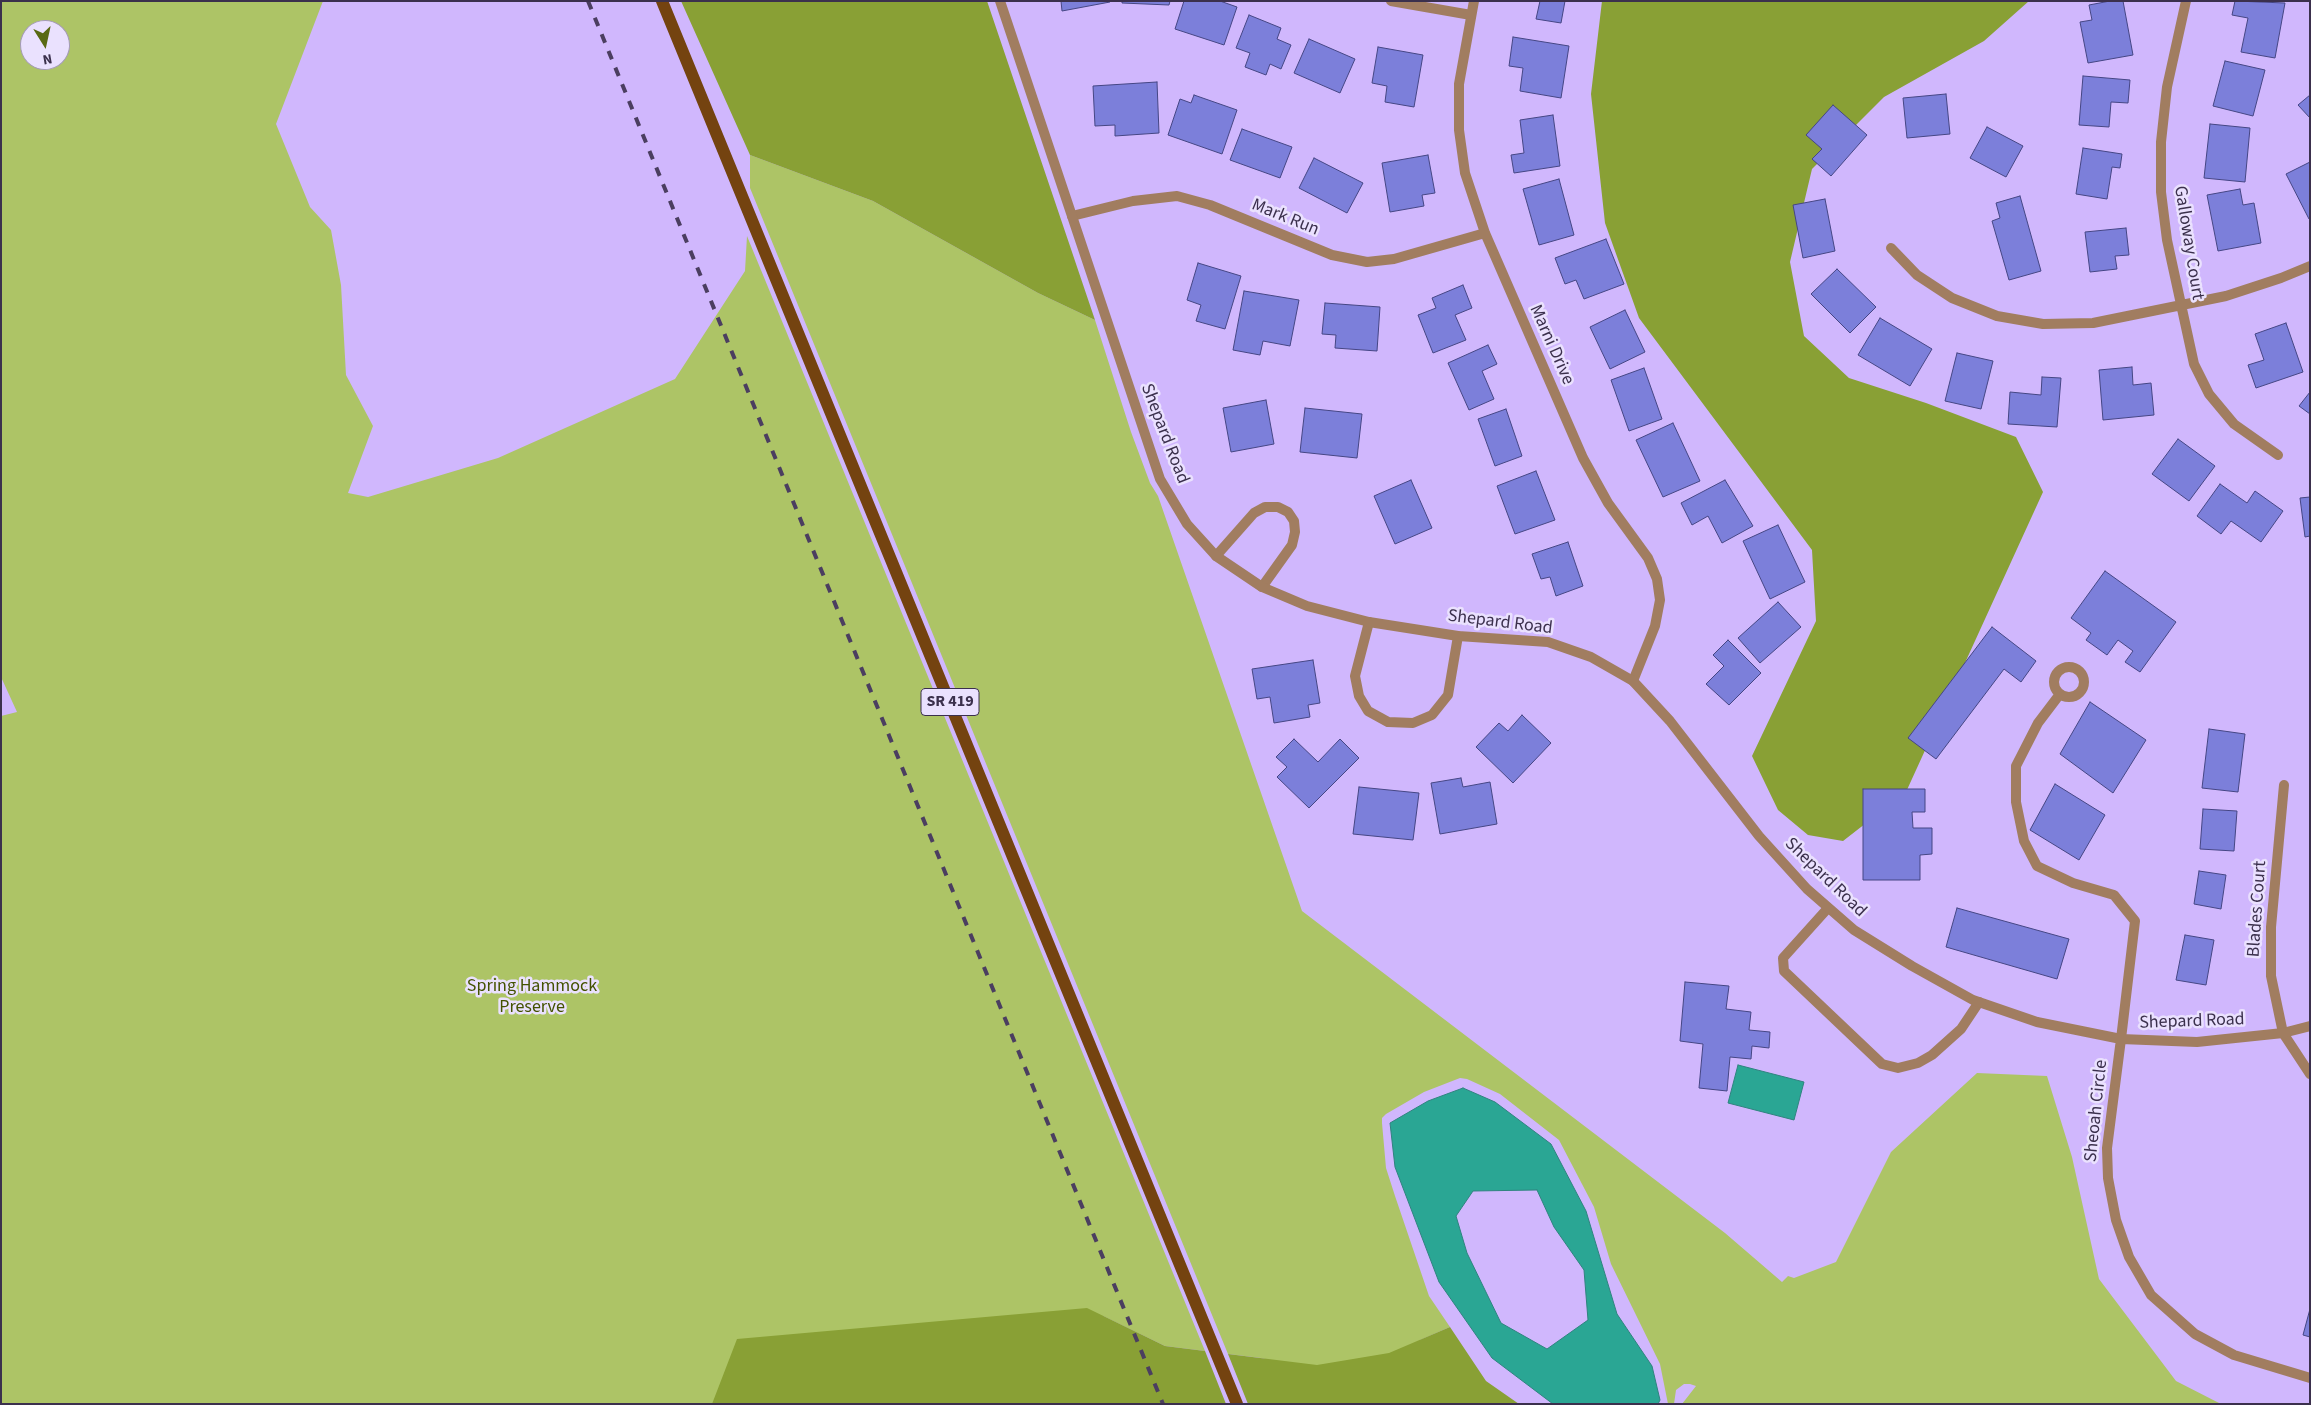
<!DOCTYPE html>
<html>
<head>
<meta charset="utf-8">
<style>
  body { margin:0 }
  #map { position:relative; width:2311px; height:1405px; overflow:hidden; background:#d0b7fd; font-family:"Source Sans 3",sans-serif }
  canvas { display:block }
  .frame { position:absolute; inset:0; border:2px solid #3b304d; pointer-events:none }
  .north { position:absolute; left:20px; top:20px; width:50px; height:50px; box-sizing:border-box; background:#eae1fe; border:1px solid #a49ab7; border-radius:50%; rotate:170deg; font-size:14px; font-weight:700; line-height:20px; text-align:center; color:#3b304d }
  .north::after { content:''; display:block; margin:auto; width:18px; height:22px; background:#596914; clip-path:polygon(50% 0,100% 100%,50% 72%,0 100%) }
</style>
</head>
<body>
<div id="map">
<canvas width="2311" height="1405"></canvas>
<div class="frame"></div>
<div class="north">N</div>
</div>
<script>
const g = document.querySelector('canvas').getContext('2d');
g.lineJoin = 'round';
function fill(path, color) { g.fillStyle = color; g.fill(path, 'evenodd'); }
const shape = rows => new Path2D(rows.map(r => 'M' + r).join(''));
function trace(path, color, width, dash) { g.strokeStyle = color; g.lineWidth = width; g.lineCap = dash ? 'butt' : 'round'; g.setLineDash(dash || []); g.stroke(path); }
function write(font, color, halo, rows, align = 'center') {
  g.font = font + ' "Source Sans 3",sans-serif'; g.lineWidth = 5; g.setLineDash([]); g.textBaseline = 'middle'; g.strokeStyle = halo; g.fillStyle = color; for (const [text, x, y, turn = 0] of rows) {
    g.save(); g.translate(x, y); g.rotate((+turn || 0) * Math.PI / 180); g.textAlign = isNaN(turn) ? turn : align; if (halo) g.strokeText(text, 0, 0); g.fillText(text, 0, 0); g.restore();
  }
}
fill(shape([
  [1,1,323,1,276,124,310,207,331,230,341,285,346,375,373,426,348,493,368,497,498,458,675,379,745,271,747,236,1205,1351,1165,1346,1103,1316,1139,1404,1,1404,1,716,17,712,1,677],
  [30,30,60,30,60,60,30,60],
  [750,155,873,201,1038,293,1095,320,1131,432,1150,483,1158,496,1302,911,1725,1233,1782,1282,1788,1276,1794,1278,1836,1262,1891,1152,1977,1073,2047,1076,2072,1157,2099,1279,2176,1381,2221,1404,1682,1404,1696,1386,1690,1384,1684,1384,1676,1390,1674,1404,1668,1404,1660,1364,1611,1264,1594,1207,1559,1140,1500,1094,1467,1079,1460,1078,1424,1092,1386,1114,1382,1118,1382,1123,1386,1168,1395,1196,1429,1296,1450,1327,1420,1340,1454,1404,1261,1358,1228,1354,750,188]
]), '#adc466');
fill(shape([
  [681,1,987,1,1095,320,1038,293,873,201,750,155],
  [1602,1,2029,1,1984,41,1884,97,1812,169,1790,262,1804,336,1849,378,1926,403,2016,437,2043,492,1906,792,1843,841,1808,835,1778,810,1752,756,1816,621,1812,550,1639,318,1605,223,1591,94],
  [1087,1308,1165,1346,1205,1351,1226,1404,712,1404,737,1339],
  [1450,1327,1486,1381,1519,1404,1248,1404,1228,1354,1317,1365,1389,1353]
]), '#89a035');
const water = shape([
  [1738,1065,1804,1082,1794,1120,1728,1103,1738,1065],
  [1463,1088,1495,1102,1551,1144,1586,1211,1617,1314,1652,1366,1660,1400,1658,1404,1553,1404,1492,1358,1439,1282,1395,1167,1390,1123,1428,1101,1463,1088],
  [1537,1190,1554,1227,1584,1270,1588,1320,1547,1349,1501,1323,1467,1253,1456,1216,1473,1191,1537,1190]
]);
fill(water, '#2aa694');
trace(water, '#2f837f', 1);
const building = shape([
  [1061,1,1109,1,1110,2,1062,11,1061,1],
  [1122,1,1170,1,1169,5,1122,3,1122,1],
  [1184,1,1220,1,1237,7,1224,45,1175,29,1184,1],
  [1540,1,1565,1,1561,23,1536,19,1540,1],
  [2110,1,2123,1,2133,55,2088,63,2080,22,2092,20,2089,5,2110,1],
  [2235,1,2285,3,2275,58,2241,52,2248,18,2232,15,2235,1],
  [1249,15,1281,28,1277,39,1291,45,1281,69,1270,64,1266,75,1245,67,1250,53,1236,48,1249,15],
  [1513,37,1569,46,1561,98,1520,91,1523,68,1509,66,1513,37],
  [1309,39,1355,59,1340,93,1294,73,1309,39],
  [1378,47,1423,55,1414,107,1385,102,1387,86,1372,83,1378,47],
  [2225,61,2265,70,2253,116,2213,106,2225,61],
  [2083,76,2130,80,2128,103,2111,102,2109,127,2079,125,2083,76],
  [1157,82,1159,133,1115,136,1115,125,1095,126,1093,86,1157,82],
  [1946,94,1950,134,1907,138,1903,98,1946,94],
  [1194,95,1237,110,1222,154,1168,135,1180,99,1191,103,1194,95],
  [2310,95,2310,118,2298,105,2310,95],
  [1833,105,1867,135,1831,176,1812,159,1822,149,1806,135,1833,105],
  [1553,115,1560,166,1514,173,1511,155,1524,153,1520,120,1553,115],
  [2210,124,2250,128,2245,182,2204,178,2210,124],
  [1987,127,2023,146,2006,177,1970,158,1987,127],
  [1242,129,1292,147,1280,178,1230,160,1242,129],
  [2083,148,2122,154,2120,168,2112,167,2107,199,2076,194,2083,148],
  [1428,155,1435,193,1422,195,1424,206,1390,212,1382,163,1428,155],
  [1314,158,1363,183,1347,213,1299,188,1314,158],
  [2310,162,2310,219,2309,219,2286,174,2310,162],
  [1559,179,1574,235,1539,245,1523,189,1559,179],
  [2240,189,2243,205,2254,203,2261,243,2218,251,2207,195,2240,189],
  [2020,196,2041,271,2009,280,1992,221,2000,218,1996,203,2020,196],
  [1825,199,1835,251,1803,258,1793,205,1825,199],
  [2126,228,2129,255,2115,256,2117,269,2090,272,2085,232,2126,228],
  [1606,239,1624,284,1584,299,1576,280,1565,284,1555,258,1606,239],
  [1198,263,1241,276,1225,329,1196,321,1201,305,1187,300,1198,263],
  [1837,269,1876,307,1850,333,1811,294,1837,269],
  [1463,285,1472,308,1455,315,1466,340,1433,353,1418,315,1436,308,1432,298,1463,285],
  [1244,291,1299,300,1290,346,1263,341,1260,355,1233,350,1244,291],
  [1325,303,1380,307,1377,351,1335,348,1336,335,1322,334,1325,303],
  [1625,310,1645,352,1610,369,1590,327,1625,310],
  [1880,318,1932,349,1910,386,1858,355,1880,318],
  [2286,323,2303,372,2256,388,2248,365,2264,360,2255,334,2286,323],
  [1488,345,1497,364,1482,371,1494,399,1469,410,1448,363,1488,345],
  [1957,353,1993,361,1981,409,1945,401,1957,353],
  [2132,367,2133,385,2151,383,2154,415,2103,420,2099,370,2132,367],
  [1644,368,1662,419,1629,431,1611,380,1644,368],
  [2042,377,2061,378,2057,427,2008,424,2010,392,2041,395,2042,377],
  [2310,392,2310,414,2299,406,2310,392],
  [1266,400,1274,444,1231,452,1223,408,1266,400],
  [1305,408,1362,414,1357,458,1300,452,1305,408],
  [1506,409,1522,456,1495,466,1478,419,1506,409],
  [1673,423,1700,481,1663,497,1636,440,1673,423],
  [2178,439,2215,466,2189,501,2152,474,2178,439],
  [1536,471,1555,520,1515,534,1497,486,1536,471],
  [1411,480,1432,528,1395,544,1374,496,1411,480],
  [1725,480,1753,526,1722,543,1708,516,1692,525,1681,503,1725,480],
  [2220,484,2247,503,2255,491,2283,511,2261,542,2231,521,2221,534,2197,516,2220,484],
  [2310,497,2310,536,2305,537,2300,498,2310,497],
  [1778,525,1805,582,1770,599,1743,541,1778,525],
  [1568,542,1583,586,1556,596,1550,577,1541,579,1532,554,1568,542],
  [2105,571,2176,622,2140,672,2125,662,2133,651,2118,640,2107,655,2086,640,2091,633,2071,618,2105,571],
  [1778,602,1801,627,1760,663,1738,638,1778,602],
  [1992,627,2036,661,2021,682,2004,669,1936,759,1908,738,1992,627],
  [1728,640,1761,673,1729,705,1706,684,1724,666,1713,655,1728,640],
  [1313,660,1320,703,1308,705,1310,717,1274,723,1270,697,1257,699,1252,669,1313,660],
  [2090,702,2146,740,2113,793,2060,754,2090,702],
  [1522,715,1551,743,1513,783,1476,747,1499,723,1508,731,1522,715],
  [2209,729,2245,734,2238,792,2202,788,2209,729],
  [1294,739,1318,762,1340,739,1359,758,1309,808,1277,777,1287,767,1276,757,1294,739],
  [1461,778,1463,787,1490,782,1497,824,1440,834,1431,783,1461,778],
  [2055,784,2105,815,2079,860,2030,830,2055,784],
  [1359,787,1419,793,1413,840,1353,834,1359,787],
  [1863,789,1925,789,1925,812,1912,812,1913,828,1932,828,1932,854,1920,855,1920,880,1863,880,1863,789],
  [2203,809,2237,811,2234,851,2200,849,2203,809],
  [2199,871,2226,875,2221,909,2194,904,2199,871],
  [1957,908,2069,939,2057,979,1946,947,1957,908],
  [2185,935,2214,940,2206,985,2176,980,2185,935],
  [1685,982,1729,986,1726,1009,1751,1012,1749,1030,1770,1032,1769,1048,1752,1046,1751,1059,1730,1057,1727,1091,1699,1088,1703,1044,1680,1041,1685,982],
  [2310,1309,2310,1337,2303,1335,2310,1309]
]);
fill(building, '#7c7fda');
trace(building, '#454684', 1);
trace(shape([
  [1828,908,1783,958,1784,971,1882,1064,1898,1068,1918,1063,1932,1055,1961,1029,1979,1002]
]), '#a17d60', 10);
trace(shape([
  [1391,1,1471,15],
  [1474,1,1459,84,1459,130,1465,173,1485,233,1583,458,1608,503,1648,558,1657,579,1660,600,1655,626,1633,681],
  [2186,1,2167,87,2161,142,2161,192,2167,240,2194,364,2209,394,2234,424,2278,455],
  [1072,216,1133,201,1177,196,1210,205,1332,255,1367,262,1394,259,1485,233],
  [1891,248,1917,275,1952,298,1997,316,2043,324,2093,323,2226,296,2281,278,2310,266],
  [1216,556,1254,513,1265,507,1278,507,1288,512,1294,521,1295,532,1292,545,1262,587],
  [1369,622,1355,676,1359,696,1368,711,1388,722,1413,723,1432,715,1448,695,1458,636],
  '2054 682a15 15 0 1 1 30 0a15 15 0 1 1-30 0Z',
  [2060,694,2038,723,2016,766,2016,802,2024,841,2037,866,2073,883,2114,895,2135,921,2121,1039],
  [2284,785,2271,927,2271,976,2283,1033,2310,1074]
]), '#a17d60', 10);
trace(shape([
  [1000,1,1160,479,1187,524,1216,556,1262,587,1307,606,1369,622,1458,636,1548,642,1591,657,1633,681,1670,721,1759,836,1807,889,1854,930,1912,966,1973,1000,2037,1022,2121,1039,2197,1042,2283,1033,2310,1026],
  [2121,1039,2107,1148,2108,1178,2116,1220,2129,1257,2151,1295,2195,1334,2234,1355,2310,1378]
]), '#a17d60', 10);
trace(shape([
  [662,1,1237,1404]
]), '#744310', 12);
trace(shape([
  [588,1,1163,1404]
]), '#4b3e60', 4, [9, 9]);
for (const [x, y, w] of [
  [950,702,58]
]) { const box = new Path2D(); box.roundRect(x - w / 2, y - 13.5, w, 27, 4); g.fillStyle = '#eae1fe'; g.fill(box); trace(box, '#3b304d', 1); }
write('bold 16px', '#3b304d', null, [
  ["SR 419",950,702]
]);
write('18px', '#3b304d', '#eae1fe', [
  ["Mark Run",1285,218,22],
  ["Galloway Court",2188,243,81],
  ["Marni Drive",1551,345,66],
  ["Shepard Road",1164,434,69],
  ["Shepard Road",1500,623,7],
  ["Shepard Road",1825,878,44],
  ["Blades Court",2258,909,-86],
  ["Shepard Road",2192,1022,-2],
  ["Sheoah Circle",2097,1111,-84]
]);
write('18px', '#435200', '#eae1fe', [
  ["Spring Hammock",532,987],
  ["Preserve",532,1008]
]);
</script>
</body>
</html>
